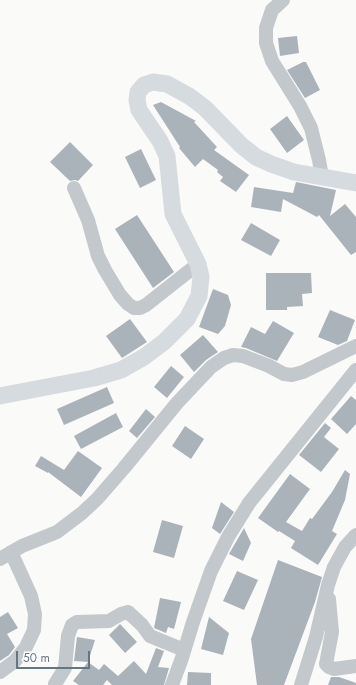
<!DOCTYPE html>
<html>
<head>
<meta charset="utf-8">
<style>
  body { margin:0 }
  #map { position:relative; width:356px; height:685px; overflow:hidden; background:#fafaf8; font-family:Jost,sans-serif }
  canvas { display:block }
  .scale { position:absolute; left:16px; top:651px; width:74px; height:18px; box-sizing:border-box; border:2px solid #657683; border-top:0; padding-left:5px; font-size:12px; line-height:14px; white-space:nowrap; color:#657683; -webkit-text-stroke:3px #fff; paint-order:stroke }
</style>
</head>
<body>
<div id="map">
<canvas width="356" height="685"></canvas>
<div class="scale">50 m</div>
</div>
<script>
const g = document.querySelector('canvas').getContext('2d');
g.lineJoin = 'round';
function fill(path, color) { g.fillStyle = color; g.fill(path, 'evenodd'); }
const shape = rows => new Path2D(rows.map(r => 'M' + r).join(''));
function trace(path, color, width, dash) { g.strokeStyle = color; g.lineWidth = width; g.lineCap = dash ? 'butt' : 'round'; g.setLineDash(dash || []); g.stroke(path); }
fill(shape([
  [297,36,299,53,280,56,278,38],
  [303,62,306,62,320,90,305,98,287,70],
  [161,102,196,121,194,122,217,147,214,150,249,175,236,192,220,181,223,177,217,172,218,170,203,159,195,167,179,148,180,147,153,105],
  [287,116,304,140,287,153,270,129],
  [70,142,93,165,78,181,75,180,70,181,50,162],
  [141,149,156,180,140,188,125,157],
  [296,182,336,190,330,216,345,204,356,217,356,252,351,255,319,215,317,217,283,199,281,212,251,207,254,187,293,193],
  [137,215,174,272,153,288,115,229],
  [251,223,280,240,271,256,241,240],
  [266,273,311,273,312,293,302,294,303,306,287,307,287,310,266,310],
  [213,289,228,295,231,305,225,326,218,334,199,327],
  [330,310,355,320,347,341,338,345,318,337],
  [130,319,147,342,122,358,106,336],
  [273,321,294,333,277,361,246,348,241,347,251,327,265,334],
  [203,335,218,352,206,360,194,372,180,355],
  [171,366,184,377,167,398,154,387],
  [107,387,114,403,64,425,57,409],
  [351,396,356,400,356,424,347,434,331,419],
  [146,409,155,417,137,438,129,431],
  [116,413,123,427,81,449,74,436],
  [325,423,331,428,324,437,339,449,321,472,299,455],
  [185,426,204,439,191,459,172,446],
  [78,451,102,468,81,497,48,472,48,473,35,466,41,456,64,470],
  [345,470,350,474,345,500,332,531,337,534,318,565,291,548,295,541,279,531,278,532,258,518,290,474,310,489,286,522,302,531,310,518,312,519,332,492],
  [221,502,234,512,220,534,212,528],
  [162,520,183,526,174,558,153,552],
  [244,528,251,543,243,561,229,554],
  [278,560,322,577,315,602,284,685,257,685,251,639],
  [237,571,258,580,244,610,223,601],
  [160,598,181,602,174,629,168,627,166,633,154,628],
  [8,612,18,628,7,634,15,647,9,655,0,661,0,617],
  [209,617,229,633,223,655,201,649],
  [120,624,137,642,125,653,109,635],
  [77,637,95,640,88,662,99,670,104,664,118,676,134,661,146,674,156,648,164,651,158,667,169,668,164,685,112,685,107,680,103,685,79,685,73,681,88,662,74,661],
  [188,672,211,673,211,685,187,685],
  [331,677,339,677,356,683,356,685,328,685]
]), '#aab3b9');
trace(shape([
  [283,0,272,10,266,28,266,43,272,61,300,106,311,128,319,160,322,177],
  [74,188,88,220,98,256,105,270,120,295,128,304,134,308,140,308,146,305,198,264],
  [0,559,22,546,57,532,82,513,97,499,124,468,177,403,211,367,224,358,233,355,243,356,269,366,284,374,292,375,303,372,356,346],
  [329,599,332,632,326,664,329,667,334,669,356,666],
  [0,672,15,661,26,647,34,630,35,614,31,596,11,552],
  [55,684,65,668,68,636,72,625,77,622,109,621,121,614,128,612,142,625,150,636,184,650],
  [172,685,182,658,193,622,211,571,228,537,249,503,356,370],
  [301,685,316,637,328,585,334,567,345,547,356,535]
]), '#c3c8cc', 14);
trace(shape([
  [0,396,94,378,121,370,144,357,164,342,187,319,199,296,201,277,198,264,173,214,167,156,160,141,139,110,137,100,138,92,144,85,153,82,167,84,189,96,205,108,241,145,256,157,271,164,294,172,356,183]
]), '#d6dbdf', 17);
</script>
</body>
</html>
